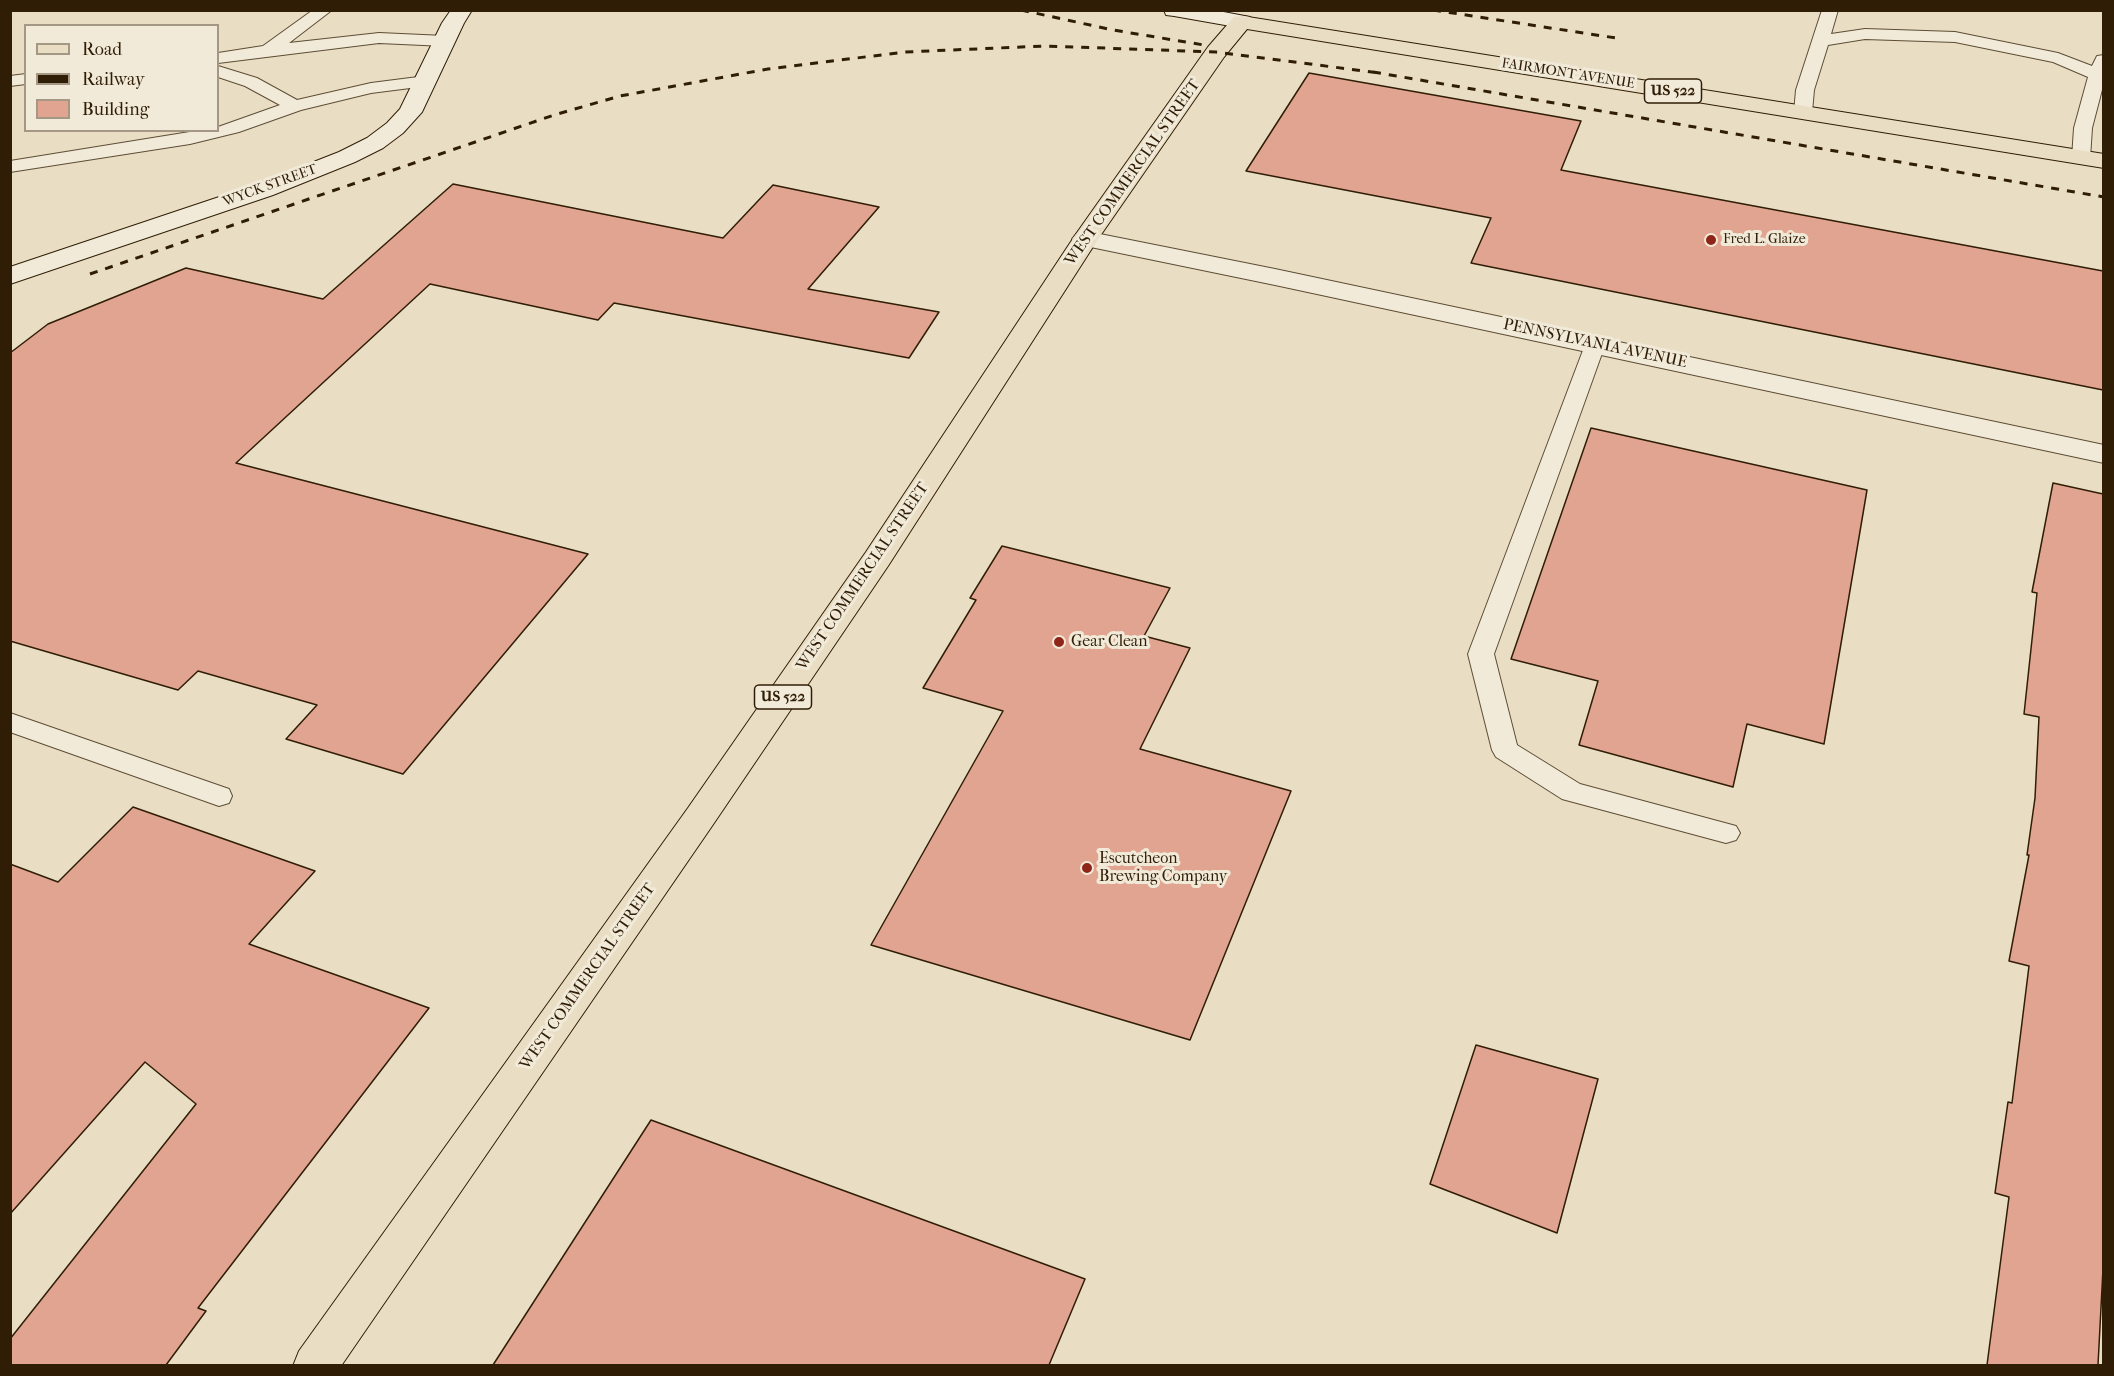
<!DOCTYPE html>
<html>
<head>
<meta charset="utf-8">
<style>
  body { margin:0 }
  #map { position:relative; width:2114px; height:1376px; overflow:hidden; background:#e9dec3; font-family:"IM FELL French Canon",serif }
  canvas { display:block }
  .frame { position:absolute; inset:0; border:12px solid #301d06; pointer-events:none }
  .legend { position:absolute; left:24px; top:24px; width:195px; height:108px; box-sizing:border-box; background:#f1ead8; border:2px solid #a49884; margin:0; padding:8px 10px; list-style:none; font-size:18px; color:#301d06 }
  .legend li { display:flex; align-items:center; gap:12px; height:30px }
  .legend b { width:30px; border:2px solid #a49884 }
</style>
</head>
<body>
<div id="map">
<canvas width="2114" height="1376"></canvas>
<div class="frame"></div>
<ul class="legend">
<li><b style="height:8px;background:#e9dec3"></b>Road</li>
<li><b style="height:8px;background:#301d06"></b>Railway</li>
<li><b style="height:16px;background:#e1a490"></b>Building</li>
</ul>
</div>
<script>
const g = document.querySelector('canvas').getContext('2d');
g.lineJoin = 'round';
function fill(path, color) { g.fillStyle = color; g.fill(path, 'evenodd'); }
const shape = rows => new Path2D(rows.map(r => 'M' + r).join(''));
function trace(path, color, width, dash) { g.strokeStyle = color; g.lineWidth = width; g.lineCap = dash ? 'butt' : 'round'; g.setLineDash(dash || []); g.stroke(path); }
function write(font, color, halo, rows, align = 'center') {
  g.font = font + ' "IM FELL French Canon",serif'; g.lineWidth = 6; g.setLineDash([]); g.textBaseline = 'middle'; g.strokeStyle = halo; g.fillStyle = color; for (const [text, x, y, turn = 0] of rows) {
    g.save(); g.translate(x, y); g.rotate((+turn || 0) * Math.PI / 180); g.textAlign = isNaN(turn) ? turn : align; if (halo) g.strokeText(text, 0, 0); g.fillText(text, 0, 0); g.restore();
  }
}
const building = shape([
  [1309,73,1581,121,1561,170,2103,271,2103,390,1471,263,1491,218,1246,171,1309,73],
  [453,184,723,238,773,185,879,207,808,289,939,312,909,358,614,303,598,320,430,284,236,463,588,554,403,774,286,739,317,705,198,671,178,690,10,641,10,353,48,324,186,268,323,299,453,184],
  [1591,428,1867,490,1824,744,1747,724,1733,787,1579,745,1598,681,1511,659,1591,428],
  [2053,483,2103,494,2103,1269,2098,1365,1987,1365,2009,1197,1995,1193,2008,1102,2012,1103,2029,966,2009,961,2029,855,2027,855,2035,798,2039,717,2024,714,2037,593,2032,592,2053,483],
  [1002,546,1170,588,1144,636,1190,648,1140,749,1291,791,1190,1040,871,945,1003,711,923,688,976,600,970,598,1002,546],
  [133,807,315,871,249,944,429,1008,198,1308,206,1311,166,1365,10,1365,10,1339,196,1104,145,1062,10,1214,10,864,58,882,133,807],
  [1476,1045,1598,1079,1557,1233,1430,1184,1476,1045],
  [651,1120,1085,1279,1049,1365,493,1365,651,1120]
]);
fill(building, '#e1a490');
trace(building, '#301d06', 1.5);
const lane = shape([
  [313,10,332,10,289,43,379,33,445,36,453,41,445,46,379,43,218,63,218,53,263,46,313,10],
  [1822,10,1838,10,1831,34,1865,29,1955,32,2058,53,2092,66,2097,56,2104,55,2104,82,2092,128,2090,158,2088,162,2081,164,2074,162,2072,158,2074,128,2088,77,2053,62,1955,42,1865,39,1828,45,1814,90,1812,112,1809,116,1797,116,1794,112,1796,90,1822,10],
  [218,66,257,78,297,100,371,83,426,76,432,77,435,81,432,85,426,86,371,93,301,110,239,132,190,144,10,172,10,161,202,130,218,130,218,127,280,105,245,86,218,77,218,66],
  [26,74,26,84,10,86,10,76,26,74],
  [1595,339,1602,341,1605,345,1494,654,1517,745,1580,784,1736,826,1740,833,1736,840,1726,843,1562,799,1496,757,1492,750,1468,654,1585,345,1588,341,1595,339],
  [10,713,229,789,232,796,229,803,219,806,10,732,10,713]
]);
const street = shape([
  [1085,231,1275,269,2104,445,2104,463,1275,285,1076,244,1072,239,1076,234,1085,231]
]);
const secondary = shape([
  [451,10,472,10,464,23,422,112,403,133,383,148,355,162,273,195,10,284,10,267,255,185,339,152,367,138,387,123,400,109,442,23,451,10],
  [1164,10,1213,10,1250,17,1253,22,1250,27,1242,28,1174,16,1166,15,1164,10]
]);
const primary = shape([
  [1242,16,2104,154,2104,168,1247,29,1224,57,1098,239,888,566,712,826,341,1366,293,1366,299,1351,688,808,866,552,1076,234,1208,47,1234,17,1242,16]
]);
trace(lane, '#5e4d35', 2);
trace(street, '#5e4d35', 2);
trace(secondary, '#301d06', 2);
trace(primary, '#301d06', 2);
fill(lane, '#f1ead8');
fill(street, '#f1ead8');
fill(secondary, '#f1ead8');
fill(primary, '#e9dec3');
trace(shape([
  [1021,10,1113,30,1204,45],
  [1433,10,1616,38],
  [1373,72,2104,197],
  [90,274,554,115,620,96,768,69,905,52,1045,46,1216,52,1380,73]
]), '#301d06', 3, [8, 8]);
for (const [x, y, r, color] of [
  [1711,240,6,"#8f2418"],
  [1059,642,6,"#8f2418"],
  [1087,868,6,"#8f2418"]
]) { const dot = new Path2D(); dot.arc(x, y, r, 0, 2 * Math.PI); g.fillStyle = color; g.fill(dot); trace(dot, '#f1ead8', 2); }
write('14px', '#301d06', '#f1ead8', [
  ["FAIRMONT AVENUE",1568,74,9],
  ["WYCK STREET",270,186,-20]
]);
write('14px', '#301d06', '#f1ead8', [
  ["Fred L. Glaize",1723,240]
], 'left');
for (const [x, y, w] of [
  [1673,91,57],
  [783,697,57]
]) { const box = new Path2D(); box.roundRect(x - w / 2, y - 12, w, 24, 4.5); g.fillStyle = '#f1ead8'; g.fill(box); trace(box, '#301d06', 1.5); }
write('bold 15px', '#301d06', null, [
  ["US 522",1673,91],
  ["US 522",783,697]
]);
write('16px', '#301d06', '#f1ead8', [
  ["WEST COMMERCIAL STREET",1133,173,-55],
  ["PENNSYLVANIA AVENUE",1595,344,12],
  ["WEST COMMERCIAL STREET",863,577,-56],
  ["WEST COMMERCIAL STREET",588,977,-55]
]);
write('16px', '#301d06', '#f1ead8', [
  ["Gear Clean",1071,642],
  ["Escutcheon",1099,859],
  ["Brewing Company",1099,877]
], 'left');
</script>
</body>
</html>
